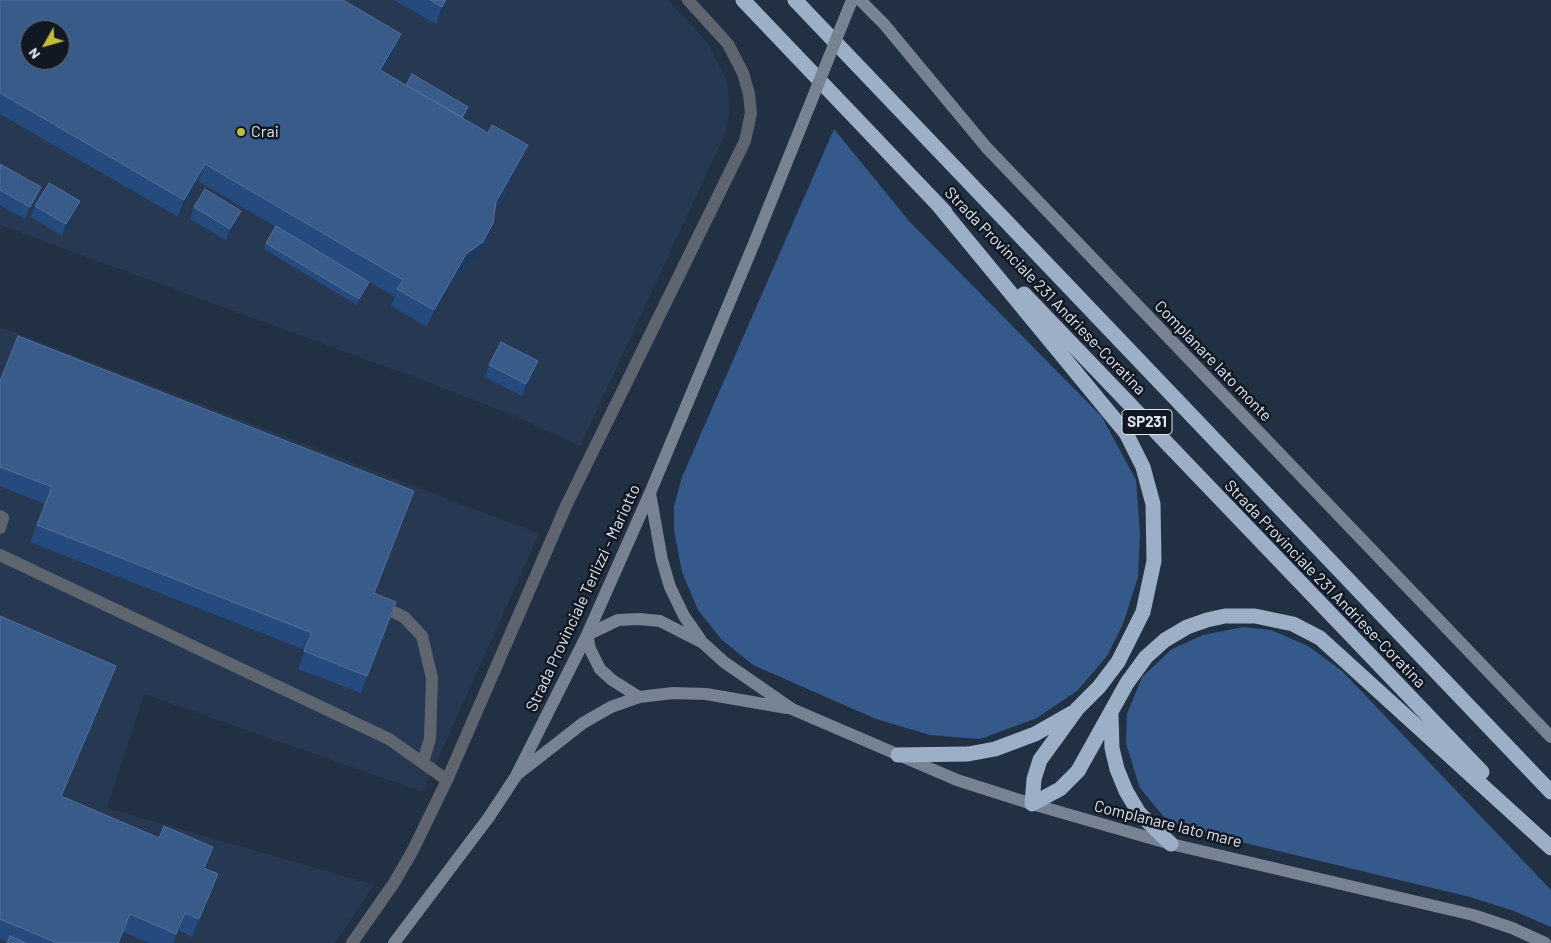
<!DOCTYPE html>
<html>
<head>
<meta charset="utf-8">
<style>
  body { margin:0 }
  #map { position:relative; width:1551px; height:943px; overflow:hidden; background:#223044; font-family:Barlow,sans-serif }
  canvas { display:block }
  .north { position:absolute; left:20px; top:20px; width:50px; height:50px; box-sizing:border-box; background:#121821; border:1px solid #636a75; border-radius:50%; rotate:232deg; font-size:14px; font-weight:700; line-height:20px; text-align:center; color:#dde6f3 }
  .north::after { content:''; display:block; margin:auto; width:18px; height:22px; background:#c2bd3f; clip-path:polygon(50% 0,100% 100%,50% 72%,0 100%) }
</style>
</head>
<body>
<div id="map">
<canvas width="1551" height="943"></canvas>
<div class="north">N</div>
</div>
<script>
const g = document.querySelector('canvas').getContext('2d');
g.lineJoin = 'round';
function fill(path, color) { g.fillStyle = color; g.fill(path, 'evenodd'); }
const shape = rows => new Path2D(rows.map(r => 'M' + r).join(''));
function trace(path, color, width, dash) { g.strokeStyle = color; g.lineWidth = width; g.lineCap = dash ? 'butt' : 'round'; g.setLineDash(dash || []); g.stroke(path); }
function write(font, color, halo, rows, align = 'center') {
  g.font = font + ' Barlow,sans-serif'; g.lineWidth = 5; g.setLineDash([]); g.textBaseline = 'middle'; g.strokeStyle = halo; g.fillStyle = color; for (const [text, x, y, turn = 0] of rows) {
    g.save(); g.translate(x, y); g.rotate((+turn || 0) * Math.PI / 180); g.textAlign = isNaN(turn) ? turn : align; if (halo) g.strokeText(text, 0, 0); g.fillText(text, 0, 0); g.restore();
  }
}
fill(shape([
  [0,0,668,0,707,42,727,81,730,109,724,136,580,446,508,413,430,383,0,225],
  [30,30,60,30,60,60,30,60],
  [0,327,539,534,423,792,144,694,107,808,374,885,335,943,0,943]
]), '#273952');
fill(shape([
  [834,129,909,221,1102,417,1136,480,1140,534,1138,577,1123,624,1107,656,1078,690,1037,718,980,739,930,735,876,719,753,665,721,639,698,610,682,572,674,530,674,506,682,477],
  [1243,627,1271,630,1308,646,1342,671,1551,890,1551,927,1514,911,1470,897,1191,830,1164,817,1140,788,1126,744,1127,714,1142,677,1172,649,1203,635]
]), '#36598b');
trace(shape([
  [0,516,3,518,0,528],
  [0,555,389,739,447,780],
  [379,605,404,617,422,636,432,678,430,739,423,762]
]), '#5e656f', 12);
trace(shape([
  [352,943,394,883,413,850,447,780,566,506,745,141,751,113,749,94,743,73,728,44,688,0]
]), '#5e656f', 12);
trace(shape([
  [860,0,884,24,986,147,1551,737],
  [650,493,662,560,670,587,684,616,700,639],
  [587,635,618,620,639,619,660,621,703,643,724,662,792,709,957,780,1032,804,1171,844,1473,915,1512,928,1545,943],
  [587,635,590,649,600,669,612,680,639,697],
  [519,773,583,723,611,707,639,697,673,693,706,694,787,708],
  [394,943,489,817,516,776,587,635,650,493,755,241]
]), '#778393', 12);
trace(shape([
  [743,0,945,212],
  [795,0,1551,792],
  [939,206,1126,433,1143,467,1153,504,1154,561,1143,612,1118,662,1099,687,1077,709,1040,760,1034,779,1032,804,1060,789,1078,771,1127,683,1146,657,1165,640,1187,627,1207,620,1225,616,1255,616,1293,624,1320,638,1551,848],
  [1024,294,1482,772],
  [1111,715,1112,748,1117,769,1126,791,1139,813,1171,844],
  [898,755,968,754,995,749,1035,734,1072,713]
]), '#9daec7', 15);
trace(shape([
  [755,241,852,0]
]), '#778393', 12);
fill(shape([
  [0,0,401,34,395,51,383,71,406,85,466,113,463,118,488,133,528,145,522,162,495,210,487,241,476,259,459,271,427,327,391,306,395,297,369,282,367,288,357,305,264,249,266,243,276,227,198,181,178,217,0,114],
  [394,0,450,0,436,24],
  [0,164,41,187,36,199,25,219,0,205],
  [80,201,76,213,62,236,31,217,35,206],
  [194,207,237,223,226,240,190,219],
  [489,365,534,373,522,396,485,377],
  [0,381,414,491,375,593,390,619,361,693,298,669,305,650,30,542,45,504,0,486],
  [0,616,110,683,62,797,205,868,212,891,192,937,179,930,173,943,150,943,123,932,119,943,7,943,8,942,0,939]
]), '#244a7e');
fill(shape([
  [446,0,450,0,436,24,442,7],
  [401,34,395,51,373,87,380,70],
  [528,145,522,162,489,219,496,202],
  [205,164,198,181,178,217,184,200],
  [41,187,36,199,25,219,30,207],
  [80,201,76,213,62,236,66,224],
  [241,211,237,223,226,240,230,229],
  [493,223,487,241,476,259,459,271,427,327,434,310,466,254],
  [369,282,367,288,357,305,359,299],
  [538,361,534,373,522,396,526,384],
  [414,491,408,508,368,611,374,593],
  [396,602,390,619,361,693,367,676],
  [116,666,110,683,54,814,61,796],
  [218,874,212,891,192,937,199,919],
  [185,913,179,930,173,943,176,934],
  [130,914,123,932,119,943,118,943]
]), '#1b3861');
const building = shape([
  [0,0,343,0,401,34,380,70,488,133,492,125,528,145,496,202,493,223,483,242,466,254,434,310,397,289,403,280,205,164,184,200,0,93,0,0],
  [30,30,60,30,60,60,30,60,30,30],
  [430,0,446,0,442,7,430,0],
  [412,74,468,107,462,117,406,85,412,74],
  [0,164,41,187,30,207,0,190,0,164],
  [49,183,80,201,66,224,35,206,49,183],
  [205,189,241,211,230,229,194,207,205,189],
  [276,226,369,282,359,299,266,243,276,226],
  [18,336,414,491,374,593,396,602,367,676,304,651,312,633,37,525,52,487,0,467,0,381,18,336],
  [501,342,538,361,526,384,489,365,501,342],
  [0,616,116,666,61,796,159,838,164,826,213,847,204,868,218,874,199,919,185,913,176,934,130,914,118,943,57,943,0,919,0,616],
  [10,936,26,943,7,943,10,936]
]);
fill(building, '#385b8a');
trace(building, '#52709b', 1);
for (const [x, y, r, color] of [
  [241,132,5,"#c2bd3f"]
]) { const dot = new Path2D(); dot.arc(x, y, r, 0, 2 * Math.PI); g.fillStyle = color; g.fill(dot); trace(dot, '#121821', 2); }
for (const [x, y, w] of [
  [1147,422,50]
]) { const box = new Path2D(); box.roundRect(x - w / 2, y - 12.5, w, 25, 4); g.fillStyle = '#121821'; g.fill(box); trace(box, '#dde6f3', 1); }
write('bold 15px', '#dde6f3', null, [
  ["SP231",1147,422]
]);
write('16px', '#dde6f3', '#121821', [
  ["Crai",251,132]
], 'left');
write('16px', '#dde6f3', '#121821', [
  ["Strada Provinciale 231 Andriese-Coratina",1045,291,46],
  ["Complanare lato monte",1213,361,46],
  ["Strada Provinciale 231 Andriese-Coratina",1325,584,46],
  ["Strada Provinciale Terlizzi - Mariotto",583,598,-65],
  ["Complanare lato mare",1168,824,14]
]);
</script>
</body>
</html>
